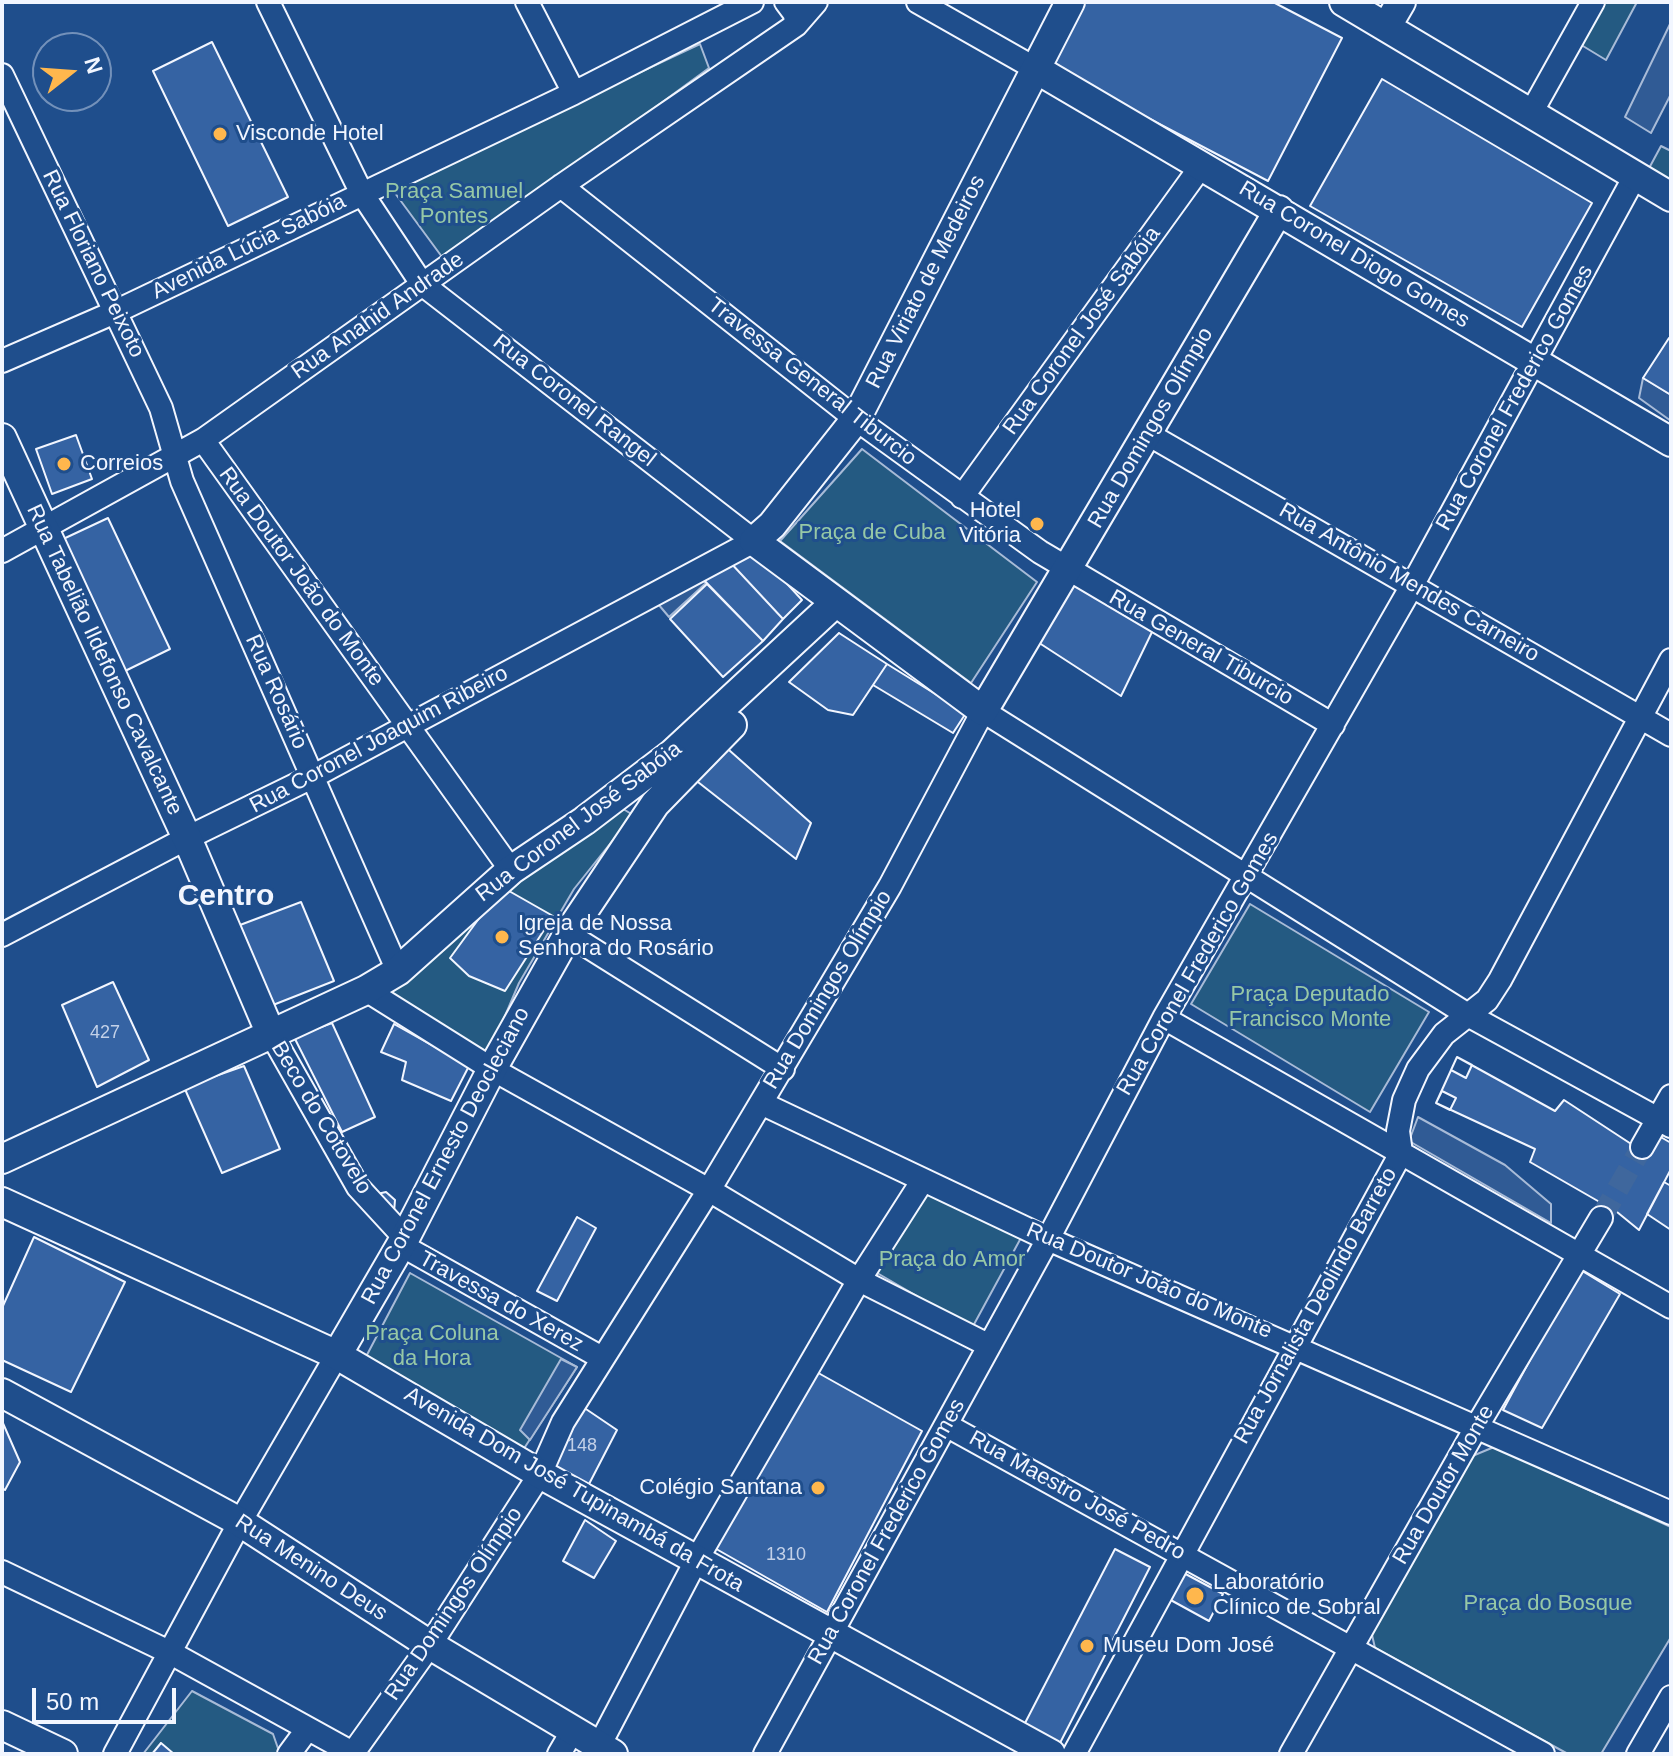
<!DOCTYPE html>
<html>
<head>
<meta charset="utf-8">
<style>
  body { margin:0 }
  #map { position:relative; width:1673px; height:1756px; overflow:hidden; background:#1f4e8c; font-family:Helvetica,sans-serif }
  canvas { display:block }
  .frame { position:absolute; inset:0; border:4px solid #f2f6ff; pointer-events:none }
  .north { position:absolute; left:32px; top:32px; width:80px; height:80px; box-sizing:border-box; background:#1f4e8c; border:2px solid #7391ba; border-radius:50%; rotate:73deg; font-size:22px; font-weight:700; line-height:32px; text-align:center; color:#f2f6ff }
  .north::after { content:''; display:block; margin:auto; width:28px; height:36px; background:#ffb74d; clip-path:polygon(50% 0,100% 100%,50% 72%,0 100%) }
  .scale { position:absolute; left:32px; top:1688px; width:144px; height:36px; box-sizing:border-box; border:4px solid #f2f6ff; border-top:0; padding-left:10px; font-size:24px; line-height:28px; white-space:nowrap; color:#f2f6ff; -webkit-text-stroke:6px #1f4e8c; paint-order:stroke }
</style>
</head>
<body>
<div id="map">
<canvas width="1673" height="1756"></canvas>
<div class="frame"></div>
<div class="north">N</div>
<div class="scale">50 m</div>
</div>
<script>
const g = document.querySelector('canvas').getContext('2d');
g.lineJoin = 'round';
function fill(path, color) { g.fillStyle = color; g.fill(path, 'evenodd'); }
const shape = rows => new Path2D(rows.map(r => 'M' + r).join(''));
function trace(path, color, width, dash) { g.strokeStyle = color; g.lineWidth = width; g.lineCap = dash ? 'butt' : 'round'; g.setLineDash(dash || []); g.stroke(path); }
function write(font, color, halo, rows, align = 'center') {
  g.font = font + ' Helvetica,sans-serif'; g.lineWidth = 6; g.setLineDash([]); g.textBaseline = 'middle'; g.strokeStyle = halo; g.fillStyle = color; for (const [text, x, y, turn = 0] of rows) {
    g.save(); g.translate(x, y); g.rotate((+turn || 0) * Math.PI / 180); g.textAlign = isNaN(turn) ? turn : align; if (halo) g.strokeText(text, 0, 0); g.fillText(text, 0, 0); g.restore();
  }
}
const green = shape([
  [1599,2,1637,2,1606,60,1578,43,1599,2],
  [700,44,709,68,445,261,392,189,700,44],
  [1661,146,1671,151,1671,184,1647,172,1661,146],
  [862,449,1037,582,971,683,780,541,862,449],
  [620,807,633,815,574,889,519,983,482,1070,378,1004,557,850,620,807],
  [1250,904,1429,1012,1370,1112,1191,1004,1250,904],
  [920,1189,1022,1236,972,1328,872,1270,920,1189],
  [410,1273,577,1367,523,1450,359,1370,410,1273],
  [1494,1447,1671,1527,1671,1637,1601,1754,1568,1754,1375,1648,1370,1626,1470,1457,1494,1447],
  [192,1691,273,1734,280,1754,143,1754,192,1691]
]);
fill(green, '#245a82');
trace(green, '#a8bbd7', 2);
const parking = shape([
  [1671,22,1671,94,1651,133,1625,117,1671,22],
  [1643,378,1671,395,1671,421,1639,398,1643,378],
  [699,576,706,583,669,617,653,598,699,576],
  [1418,1117,1505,1165,1551,1204,1551,1223,1409,1141,1418,1117],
  [561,1359,577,1367,530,1440,520,1430,561,1359]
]);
fill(parking, '#305b95');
trace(parking, '#a8bbd7', 2);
const building = shape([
  [1077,2,1273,2,1342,38,1268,181,1045,64,1077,2],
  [212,42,288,197,228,226,153,71,212,42],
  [1382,79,1592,203,1522,327,1310,206,1382,79],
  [1669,338,1671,339,1671,395,1643,378,1669,338],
  [76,435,92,479,52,494,36,449,76,435],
  [108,518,170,649,123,672,61,540,108,518],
  [753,547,802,600,783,619,728,560,753,547],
  [728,560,783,619,763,641,700,576,728,560],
  [1064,577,1153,630,1121,696,1030,637,1064,577],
  [707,584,763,641,723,677,670,619,707,584],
  [839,633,887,664,853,715,828,710,789,682,839,633],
  [887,664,966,713,953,733,873,685,887,664],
  [720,742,811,823,796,859,689,775,720,742],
  [502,887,553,916,505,991,469,976,450,958,502,887],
  [301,902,334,981,273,1005,240,925,301,902],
  [113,982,149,1060,97,1087,62,1005,113,982],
  [332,1023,375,1117,342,1132,294,1037,332,1023],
  [394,1024,469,1066,451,1101,402,1080,406,1062,381,1052,394,1024],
  [1457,1057,1555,1111,1564,1100,1648,1155,1659,1136,1671,1143,1671,1169,1639,1230,1617,1212,1530,1162,1535,1149,1436,1103,1457,1057],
  [1457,1057,1472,1065,1466,1078,1451,1070,1457,1057],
  [244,1066,280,1149,222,1173,184,1087,244,1066],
  [1442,1091,1456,1098,1450,1110,1436,1103,1442,1091],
  [1664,1182,1671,1186,1671,1230,1647,1214,1664,1182],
  [386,1192,395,1200,394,1212,377,1194,386,1192],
  [577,1217,596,1228,557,1301,537,1291,577,1217],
  [34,1237,125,1282,71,1392,2,1360,2,1308,34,1237],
  [1579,1269,1620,1294,1542,1428,1503,1410,1579,1269],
  [813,1370,922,1431,827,1612,711,1546,813,1370],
  [580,1405,617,1430,588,1486,546,1462,580,1405],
  [2,1421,20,1462,5,1490,2,1488,2,1421],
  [585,1520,616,1541,594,1578,563,1561,585,1520],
  [1115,1549,1150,1567,1060,1743,1024,1725,1115,1549],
  [1180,1571,1223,1594,1209,1621,1167,1598,1180,1571],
  [161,1743,174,1754,152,1754,161,1743]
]);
fill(building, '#3563a3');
trace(building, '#f2f6ff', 2);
trace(shape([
  [1601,1218,1642,1147]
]), '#3f679d', 22, [22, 11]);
const minor = shape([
  [527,2,574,93],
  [786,2,795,14,796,25],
  [918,2,1036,69],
  [2,75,161,408,182,481,398,971],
  [1531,113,1593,2],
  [561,186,856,419,1040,552,1333,725],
  [2,361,115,312,574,93,752,2],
  [1146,433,1671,735],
  [203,440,511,870],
  [962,497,1202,165],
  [2,551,203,440,561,186,796,25,816,2],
  [568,934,783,1069],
  [2,935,187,838,314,776,754,541,422,284,361,192,268,2],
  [366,990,492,1069,709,1190,859,1280,988,1345],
  [1164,1018,1671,1307],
  [270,1032,358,1187,405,1238],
  [761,1103,1048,1239,1671,1513],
  [1642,1147,1671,1096],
  [401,1245,602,1358],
  [946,1425,1543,1754],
  [2,1572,171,1653,354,1754],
  [599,1746,697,1559,859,1280,923,1180],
  [353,1753,430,1645,540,1474,563,1422,709,1190,890,886,983,711,1468,1015,1671,1126],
  [115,1754,240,1522,337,1355],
  [289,1754,306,1731],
  [559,1754,573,1730],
  [765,1754,1048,1239,1164,1018,1413,584,1635,176],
  [1074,1754,1401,1153,1398,1131,1404,1100,1418,1069,1444,1034,1487,1000,1500,980,1671,660],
  [1291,1754,1477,1426,1601,1218],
  [1638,1754,1671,1697]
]);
const major = shape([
  [1070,2,856,419,772,525,754,541,983,711,1279,210],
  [1344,2,1671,197],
  [1387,26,1401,2],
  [1036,69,1671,442],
  [2,438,187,838,270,1032],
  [2,1159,366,990,398,971,511,870,584,821,672,754,835,603],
  [2,1202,337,1355,540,1474,1051,1754],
  [337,1355,405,1238,492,1069,568,934,655,804,732,725],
  [2,1393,240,1522,430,1645,613,1754],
  [2,1725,63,1754]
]);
trace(minor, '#f2f6ff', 26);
trace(major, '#f2f6ff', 32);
trace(minor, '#1f4e8c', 22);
trace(major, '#1f4e8c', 28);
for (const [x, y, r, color] of [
  [220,134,8,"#ffb74d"],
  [64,464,8,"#ffb74d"],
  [1037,524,8,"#ffb74d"],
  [502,937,8,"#ffb74d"],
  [818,1488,8,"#ffb74d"],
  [1195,1596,10,"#ffb74d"],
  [1087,1646,8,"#ffb74d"]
]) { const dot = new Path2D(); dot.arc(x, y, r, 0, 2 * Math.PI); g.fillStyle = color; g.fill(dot); trace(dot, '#1f4e8c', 3); }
write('18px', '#c3d1e8', null, [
  ["427",105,1033],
  ["148",582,1446],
  ["1310",786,1555]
]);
write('22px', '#f2f6ff', '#1f4e8c', [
  ["Visconde Hotel",236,134],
  ["Correios",80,464],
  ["Hotel",1021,511,"right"],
  ["Vitória",1021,536,"right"],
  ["Igreja de Nossa",518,924],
  ["Senhora do Rosário",518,949],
  ["Colégio Santana",802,1488,"right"],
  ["Laboratório",1213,1583],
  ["Clínico de Sobral",1213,1608],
  ["Museu Dom José",1103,1646]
], 'left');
write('22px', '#97c8a6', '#1f4e8c', [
  ["Praça Samuel",454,192],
  ["Pontes",454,217],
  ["Praça de Cuba",872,533],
  ["Praça Deputado",1310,995],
  ["Francisco Monte",1310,1020],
  ["Praça do Amor",952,1260],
  ["Praça Coluna",432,1334],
  ["da Hora",432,1359],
  ["Praça do Bosque",1548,1604]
]);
write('22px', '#f2f6ff', '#1f4e8c', [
  ["Avenida Lúcia Sabóia",249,247,-26],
  ["Rua Coronel Diogo Gomes",1354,255,31],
  ["Rua Floriano Peixoto",93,264,64],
  ["Rua Viriato de Medeiros",926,282,-63],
  ["Rua Anahid Andrade",378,316,-35],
  ["Rua Coronel José Sabóia",1082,331,-54],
  ["Travessa General Tiburcio",812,382,38],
  ["Rua Coronel Frederico Gomes",1515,398,-61],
  ["Rua Coronel Rangel",574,401,38],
  ["Rua Domingos Olímpio",1151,428,-60],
  ["Rua Doutor João do Monte",301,577,54],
  ["Rua Antônio Mendes Carneiro",1409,583,30],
  ["Rua General Tiburcio",1201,648,30],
  ["Rua Tabelião Ildefonso Cavalcante",104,660,65],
  ["Rua Rosário",276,692,66],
  ["Rua Coronel Joaquim Ribeiro",379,740,-28],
  ["Rua Coronel José Sabóia",579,822,-37],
  ["Rua Coronel Frederico Gomes",1198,964,-60],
  ["Rua Domingos Olímpio",828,990,-59],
  ["Beco do Cotovelo",321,1118,59],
  ["Rua Coronel Ernesto Deocleciano",446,1156,-62],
  ["Rua Doutor João do Monte",1149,1281,23],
  ["Travessa do Xerez",501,1302,29],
  ["Rua Jornalista Deolindo Barreto",1316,1306,-61],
  ["Rua Doutor Monte",1444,1485,-60],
  ["Avenida Dom José Tupinambá da Frota",574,1490,30],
  ["Rua Maestro José Pedro",1077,1496,29],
  ["Rua Coronel Frederico Gomes",887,1532,-61],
  ["Rua Menino Deus",311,1568,33],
  ["Rua Domingos Olímpio",454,1604,-56]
]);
write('bold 30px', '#f2f6ff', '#1f4e8c', [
  ["Centro",226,897]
]);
</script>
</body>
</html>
